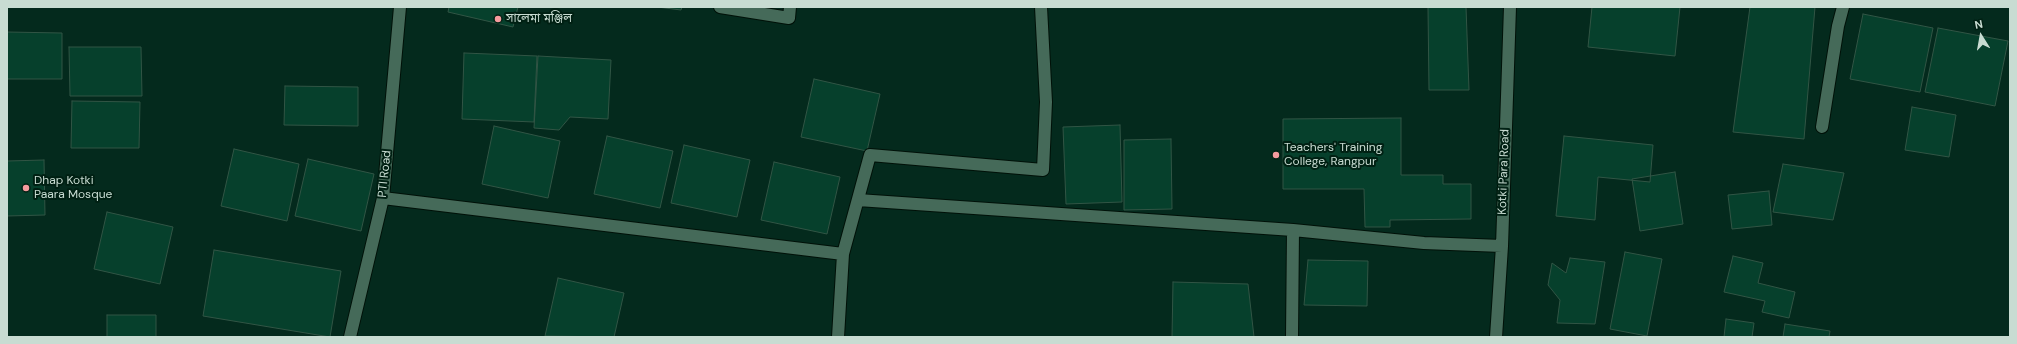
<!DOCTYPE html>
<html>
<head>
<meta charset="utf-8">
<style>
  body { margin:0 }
  #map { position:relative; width:2017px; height:344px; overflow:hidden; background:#042a1d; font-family:"DM Sans",sans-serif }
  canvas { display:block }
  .frame { position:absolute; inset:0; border:8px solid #c8dcd2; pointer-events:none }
  .north { position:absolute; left:1961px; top:16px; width:40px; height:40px; -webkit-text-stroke:3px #002013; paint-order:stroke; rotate:349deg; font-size:11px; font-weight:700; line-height:16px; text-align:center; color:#c8dcd2 }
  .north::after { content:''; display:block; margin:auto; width:14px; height:18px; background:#c8dcd2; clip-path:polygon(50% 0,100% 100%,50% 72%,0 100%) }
</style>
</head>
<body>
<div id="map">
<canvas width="2017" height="344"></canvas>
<div class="frame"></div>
<div class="north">N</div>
</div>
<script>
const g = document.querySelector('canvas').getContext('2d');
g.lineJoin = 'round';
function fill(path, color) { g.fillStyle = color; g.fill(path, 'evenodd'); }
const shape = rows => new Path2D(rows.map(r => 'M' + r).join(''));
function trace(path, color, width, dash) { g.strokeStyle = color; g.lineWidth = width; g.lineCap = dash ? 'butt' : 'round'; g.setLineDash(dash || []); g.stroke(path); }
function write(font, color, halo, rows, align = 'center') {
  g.font = font + ' "DM Sans","Noto Sans Bengali",sans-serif'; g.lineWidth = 4; g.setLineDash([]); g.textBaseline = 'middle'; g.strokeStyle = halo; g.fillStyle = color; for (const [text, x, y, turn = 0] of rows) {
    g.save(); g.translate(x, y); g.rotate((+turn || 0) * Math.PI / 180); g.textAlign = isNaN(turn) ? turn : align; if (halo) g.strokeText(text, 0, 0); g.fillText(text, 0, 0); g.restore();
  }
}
const building = shape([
  [449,7,518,7,513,27,448,12,449,7],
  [657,7,682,7,681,10,657,7],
  [1428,7,1466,7,1469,90,1429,90,1428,7],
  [1592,7,1680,7,1675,56,1588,47,1592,7],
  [1750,7,1815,7,1804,139,1733,132,1750,7],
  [1863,14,1933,28,1920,92,1850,79,1863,14],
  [1938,28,2008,41,1995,106,1925,92,1938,28],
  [7,32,62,33,62,79,7,79,7,32],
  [69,47,141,47,142,96,70,96,69,47],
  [464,53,537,56,534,122,462,119,464,53],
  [538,56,611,60,608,119,570,117,559,130,534,128,538,56],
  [814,79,880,94,867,151,801,137,814,79],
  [285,86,358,87,358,126,284,125,285,86],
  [72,101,140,102,139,148,71,148,72,101],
  [1912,107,1956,115,1949,157,1905,150,1912,107],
  [1401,118,1401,175,1443,175,1443,184,1471,184,1471,219,1390,220,1390,227,1365,227,1364,189,1283,189,1283,119,1401,118],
  [1120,125,1122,202,1066,204,1063,127,1120,125],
  [494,126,560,141,548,198,482,184,494,126],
  [607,136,673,151,660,208,594,194,607,136],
  [1564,136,1653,145,1650,182,1598,177,1595,220,1556,216,1564,136],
  [1171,139,1172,209,1124,210,1124,140,1171,139],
  [684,145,750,160,737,217,671,203,684,145],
  [234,149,299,164,287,221,221,206,234,149],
  [308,159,374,174,361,231,295,216,308,159],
  [44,160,45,215,7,216,7,161,44,160],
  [774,162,840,177,827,234,761,220,774,162],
  [1783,164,1844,173,1833,220,1773,212,1783,164],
  [1675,172,1683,224,1640,231,1632,179,1675,172],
  [1769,191,1772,225,1732,229,1728,195,1769,191],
  [107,212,173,227,160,284,94,269,107,212],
  [214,250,341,271,330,337,203,316,214,250],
  [1625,252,1662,259,1647,336,1610,329,1625,252],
  [1733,256,1763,263,1758,283,1795,292,1789,318,1762,312,1765,301,1724,292,1733,256],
  [1570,258,1605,262,1595,324,1557,323,1560,300,1548,285,1552,263,1566,273,1570,258],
  [1308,260,1368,261,1367,306,1304,305,1308,260],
  [558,278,624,293,614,337,545,336,558,278],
  [1173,282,1248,284,1254,337,1172,337,1173,282],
  [107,315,156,315,156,337,107,337,107,315],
  [1726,319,1754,323,1752,337,1724,337,1726,319],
  [1785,324,1830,331,1829,337,1783,337,1785,324]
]);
fill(building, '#06402c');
trace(building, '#315545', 1);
const minor = shape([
  [720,7,789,18,790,7],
  [1822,127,1838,26,1843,7],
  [383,198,843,254,870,155,1043,170,1046,102,1041,7],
  [858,200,1293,230,1424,243,1502,246],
  [350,337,383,198,400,7],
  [838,337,843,254],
  [1292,337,1293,230],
  [1496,337,1502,246,1510,7]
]);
trace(minor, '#001108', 14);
trace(minor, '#456a59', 12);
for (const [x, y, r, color] of [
  [498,19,4,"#f59b9e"],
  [1276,155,4,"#f59b9e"],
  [26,188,4,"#f59b9e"]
]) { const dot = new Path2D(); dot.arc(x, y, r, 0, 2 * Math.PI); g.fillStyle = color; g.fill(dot); trace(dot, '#002013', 1.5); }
write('12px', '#c8dcd2', '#002013', [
  ["সালেমা মঞ্জিল",506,19],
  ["Teachers' Training",1284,148],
  ["College, Rangpur",1284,162],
  ["Dhap Kotki",34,181],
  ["Paara Mosque",34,195]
], 'left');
write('12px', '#c8dcd2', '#002013', [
  ["Kotki Para Road",1504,172,-88],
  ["PTI Road",385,174,-84]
]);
</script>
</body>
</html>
